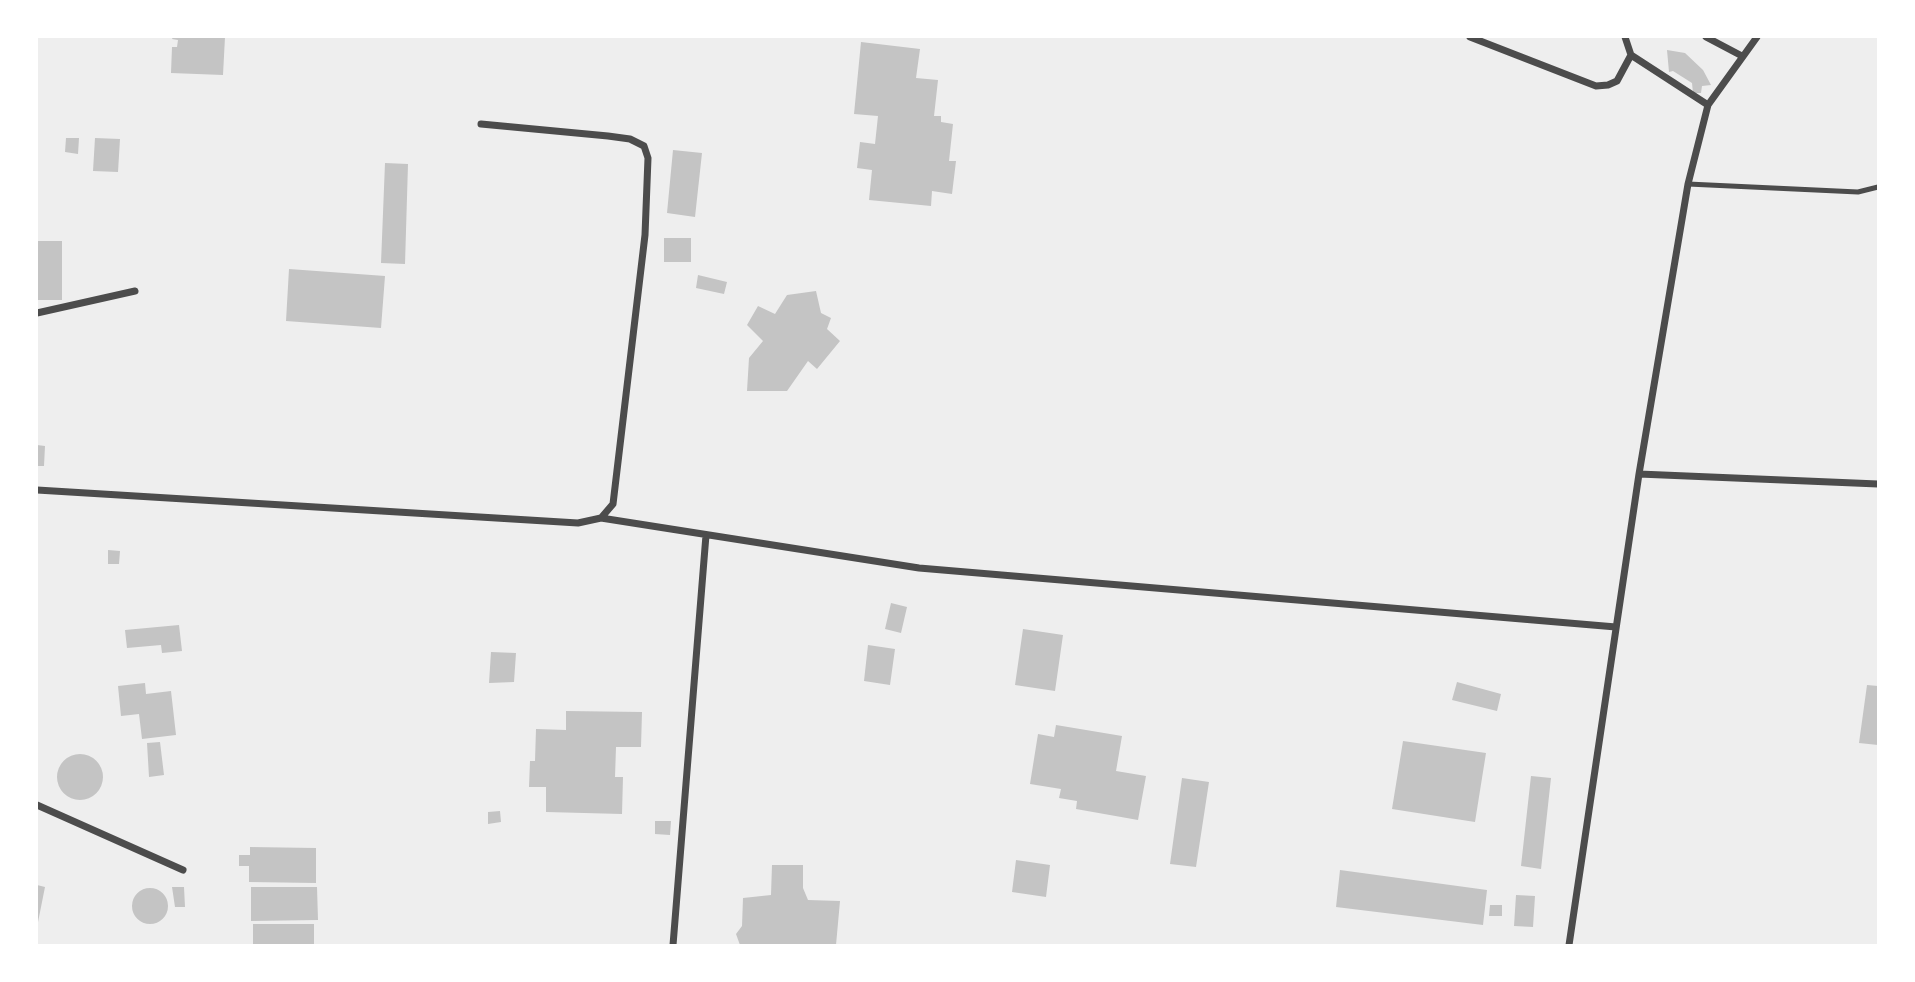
<!DOCTYPE html>
<html>
<head>
<meta charset="utf-8">
<style>
  body { margin:0 }
  #map { position:relative; width:1915px; height:982px; overflow:hidden; background:#fff; font-family:"Fira Sans",sans-serif }
  canvas { display:block }
  .frame { position:absolute; inset:0; border:38px solid #fff; pointer-events:none }
</style>
</head>
<body>
<div id="map">
<canvas width="1915" height="982"></canvas>
<div class="frame"></div>
</div>
<script>
const g = document.querySelector('canvas').getContext('2d');
g.lineJoin = 'round';
function fill(path, color) { g.fillStyle = color; g.fill(path, 'evenodd'); }
const shape = rows => new Path2D(rows.map(r => 'M' + r).join(''));
function trace(path, color, width, dash) { g.strokeStyle = color; g.lineWidth = width; g.lineCap = dash ? 'butt' : 'round'; g.setLineDash(dash || []); g.stroke(path); }
fill(shape([
  [37,37,1878,37,1878,945,37,945]
]), '#eee');
fill(shape([
  [173,37,225,37,223,75,171,73,172,47,177,47,178,40,172,39],
  [861,42,920,49,916,78,938,80,934,116,941,116,941,122,953,124,949,161,956,161,952,194,932,191,931,206,869,200,872,170,857,168,860,142,875,144,878,116,854,114],
  [1667,50,1685,53,1703,70,1711,85,1702,86,1701,93,1693,93,1692,83,1673,71,1669,72],
  [66,138,79,138,78,154,65,152],
  [95,138,120,139,118,172,93,171],
  [673,150,702,153,695,217,667,213],
  [385,163,408,164,405,264,381,263],
  [664,238,691,238,691,262,664,262],
  [37,241,62,241,62,300,37,300],
  [289,269,385,276,381,328,286,321],
  [698,275,727,282,724,294,696,288],
  [816,291,821,313,831,318,827,329,840,341,817,369,808,361,787,391,747,391,749,358,763,341,747,325,758,306,775,314,787,295],
  [37,445,45,446,44,466,37,466],
  [108,550,120,551,119,564,108,564],
  [891,603,907,607,901,633,885,629],
  [179,625,182,651,162,653,161,645,127,648,125,630],
  [1023,629,1063,635,1055,691,1015,685],
  [868,645,895,649,890,685,864,681],
  [491,652,516,653,514,682,489,683],
  [1457,682,1501,694,1497,711,1452,700],
  [145,683,146,694,171,691,176,735,142,739,139,714,121,716,118,686],
  [1867,685,1878,686,1878,745,1859,743],
  [566,711,642,712,641,747,616,747,615,777,623,777,622,814,546,812,546,787,529,787,530,761,535,761,536,729,566,730],
  [1056,725,1122,736,1116,771,1146,776,1138,820,1076,809,1077,801,1059,798,1061,789,1030,784,1038,734,1054,737],
  [1403,741,1486,753,1475,822,1392,809],
  [160,742,164,775,149,777,147,743],
  '57 777a23 23 0 1 1 46 0a23 23 0 1 1-46 0Z',
  [1531,776,1551,778,1541,869,1521,866],
  [1182,778,1209,782,1196,867,1170,864],
  [500,811,501,822,488,824,488,812],
  [655,821,671,821,670,835,655,834],
  [250,847,316,848,316,883,249,882,249,866,239,866,239,855,250,855],
  [1016,860,1050,865,1046,897,1012,892],
  [772,865,803,865,803,888,808,900,840,901,836,945,740,945,736,934,742,926,743,898,771,895],
  [1340,870,1487,890,1483,925,1336,907],
  [37,885,45,887,38,922,37,922],
  [172,887,184,887,185,907,175,907],
  [251,887,317,887,318,920,251,921],
  '132 906a18 18 0 1 1 36 0a18 18 0 1 1-36 0Z',
  [1516,895,1535,896,1533,927,1514,926],
  [1490,905,1502,905,1502,916,1489,916],
  [253,924,314,924,314,945,253,945]
]), '#c4c4c4');
trace(shape([
  [1688,184,1858,192,1878,187]
]), '#4c4c4c', 5);
trace(shape([
  [1470,37,1596,86,1608,85,1617,81,1631,55],
  [1625,37,1631,55,1708,105],
  [1706,37,1742,56],
  [37,313,135,291],
  [1639,474,1878,484],
  [37,490,578,523,601,518,613,504,645,235,648,158,644,146,630,139,608,136,481,124],
  [601,518,919,568,1616,627],
  [37,805,183,870],
  [673,945,706,535],
  [1569,945,1639,474,1688,184,1708,105,1757,37]
]), '#4c4c4c', 7);
</script>
</body>
</html>
